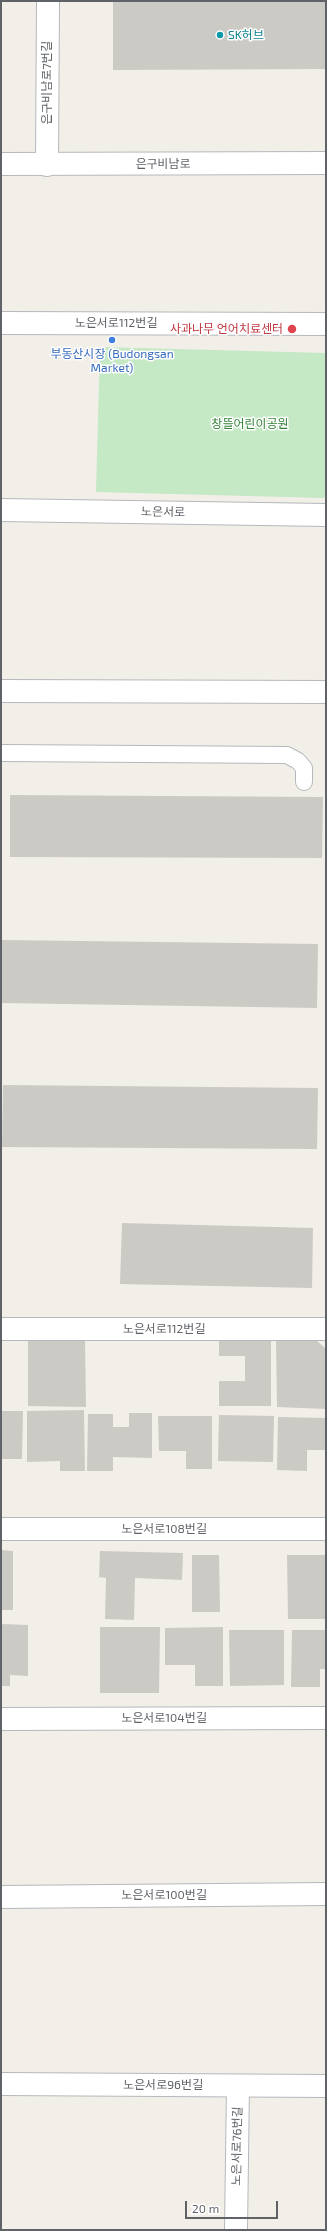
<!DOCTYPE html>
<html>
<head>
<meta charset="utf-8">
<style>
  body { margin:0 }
  #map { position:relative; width:327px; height:2231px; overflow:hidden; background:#f1efe8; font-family:"Exo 2",sans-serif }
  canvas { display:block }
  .frame { position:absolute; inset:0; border:2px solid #5f6368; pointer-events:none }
  .scale { position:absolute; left:185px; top:2201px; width:93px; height:18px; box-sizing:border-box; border:2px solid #5f6368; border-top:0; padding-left:5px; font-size:12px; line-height:14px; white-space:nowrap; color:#5f6368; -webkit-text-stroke:3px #fff; paint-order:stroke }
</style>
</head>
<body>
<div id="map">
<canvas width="327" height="2231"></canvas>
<div class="frame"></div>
<div class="scale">20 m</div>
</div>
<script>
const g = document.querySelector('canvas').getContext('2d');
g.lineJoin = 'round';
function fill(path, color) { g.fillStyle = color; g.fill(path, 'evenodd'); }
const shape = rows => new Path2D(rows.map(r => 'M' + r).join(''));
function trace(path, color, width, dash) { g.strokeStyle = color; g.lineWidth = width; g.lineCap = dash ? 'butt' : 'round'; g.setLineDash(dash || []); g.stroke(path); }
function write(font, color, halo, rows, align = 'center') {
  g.font = font + ' "Exo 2","Noto Sans KR",sans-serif'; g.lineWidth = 3; g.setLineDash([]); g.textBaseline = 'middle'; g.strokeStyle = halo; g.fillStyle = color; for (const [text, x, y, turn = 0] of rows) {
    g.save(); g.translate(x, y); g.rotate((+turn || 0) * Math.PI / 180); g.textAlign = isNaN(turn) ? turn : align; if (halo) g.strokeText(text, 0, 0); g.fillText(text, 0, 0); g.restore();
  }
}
fill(shape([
  [100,347,326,353,326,496,324,498,96,492]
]), '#c5e8c5');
fill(shape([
  [113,1,326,1,326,69,113,70],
  [10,795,323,797,322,858,10,857],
  [2,940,318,944,317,1008,1,1003],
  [3,1085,318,1088,317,1149,2,1147],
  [122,1223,313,1228,312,1288,120,1284],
  [85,1340,86,1407,28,1406,28,1341],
  [219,1341,271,1341,271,1406,219,1406,219,1381,245,1381,245,1356,219,1356],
  [276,1341,317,1341,326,1349,326,1409,277,1407],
  [84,1410,85,1471,60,1471,60,1461,27,1462,27,1411],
  [1,1411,23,1411,22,1459,1,1459],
  [129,1413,152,1413,152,1458,113,1457,113,1471,87,1471,88,1414,113,1414,113,1427,129,1427],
  [219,1415,274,1416,273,1462,218,1461],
  [158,1416,212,1416,212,1469,186,1469,186,1451,159,1451],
  [278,1417,326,1418,326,1450,307,1450,307,1471,277,1470],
  [1,1550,13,1551,13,1610,1,1610],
  [100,1551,183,1553,182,1580,135,1578,134,1620,105,1619,106,1578,99,1577],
  [192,1555,219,1555,220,1612,192,1612],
  [287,1555,326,1555,326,1619,288,1619],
  [1,1624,28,1625,28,1676,10,1675,10,1686,1,1686],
  [100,1627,160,1627,159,1693,100,1693],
  [223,1627,223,1686,195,1686,195,1665,165,1665,165,1628],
  [229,1630,284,1630,284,1685,230,1686],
  [292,1630,326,1630,326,1669,320,1669,320,1687,291,1687]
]), '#cccac5');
const service = shape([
  [1,753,287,755,298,761,304,768,304,782]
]);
const minor = shape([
  [47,165,48,1],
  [1,323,326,324],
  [1,510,326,515],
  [1,691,326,692],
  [1,1329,326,1329],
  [1,1719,326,1718],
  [1,1897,326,1894],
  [236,2230,238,2086]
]);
const tertiary = shape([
  [1,164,326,163],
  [1,1529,326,1529],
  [1,2084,326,2086]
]);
trace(service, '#b5b8bc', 18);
trace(minor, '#b5b8bc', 24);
trace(tertiary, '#b5b8bc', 24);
trace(service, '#fff', 16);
trace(minor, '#fff', 22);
trace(tertiary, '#fff', 22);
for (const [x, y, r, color] of [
  [220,35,4,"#0f9aa8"],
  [292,329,5,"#e0444e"],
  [112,340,4,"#3f7fe0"]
]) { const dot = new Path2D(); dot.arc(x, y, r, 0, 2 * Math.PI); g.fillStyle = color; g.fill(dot); trace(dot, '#fff', 1.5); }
write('12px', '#0d838f', '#fff', [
  ["SK허브",228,35]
], 'left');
write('12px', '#5f6368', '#fff', [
  ["은구비남로7번길",47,83,-90],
  ["은구비남로",163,164],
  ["노은서로112번길",116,323],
  ["노은서로",163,512,1],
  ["노은서로112번길",164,1329],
  ["노은서로108번길",164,1529],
  ["노은서로104번길",164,1718],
  ["노은서로100번길",164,1895],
  ["노은서로96번길",163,2085],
  ["노은서로76번길",237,2146,-89]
]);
write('12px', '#be3a42', '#fff', [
  ["사과나무 언어치료센터",283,329]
], 'right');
write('12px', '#366cbe', '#fff', [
  ["부동산시장 (Budongsan",112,354],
  ["Market)",112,368]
]);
write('12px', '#348238', '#fff', [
  ["창뜰어린이공원",250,424]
]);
</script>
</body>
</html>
